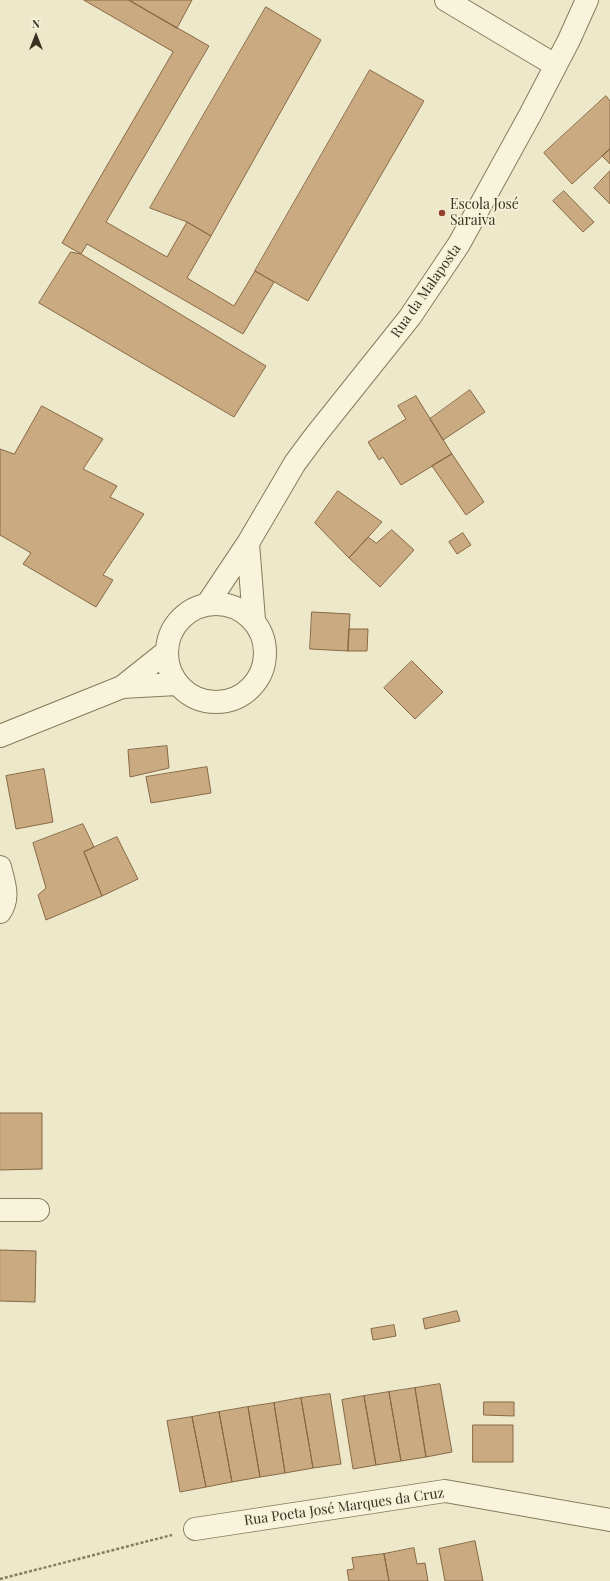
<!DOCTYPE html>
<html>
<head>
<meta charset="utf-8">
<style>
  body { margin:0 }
  #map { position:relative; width:610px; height:1581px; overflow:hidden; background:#ede8c9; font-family:"Playfair Display",serif }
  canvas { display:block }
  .north { position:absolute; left:16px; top:16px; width:40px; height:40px; -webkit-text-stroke:3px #f5f1d8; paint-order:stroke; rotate:0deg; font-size:11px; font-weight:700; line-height:16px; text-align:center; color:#3a3121 }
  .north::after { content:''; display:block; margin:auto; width:14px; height:18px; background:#3a3121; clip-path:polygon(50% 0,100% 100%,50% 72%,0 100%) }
</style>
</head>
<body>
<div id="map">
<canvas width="610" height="1581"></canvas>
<div class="north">N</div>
</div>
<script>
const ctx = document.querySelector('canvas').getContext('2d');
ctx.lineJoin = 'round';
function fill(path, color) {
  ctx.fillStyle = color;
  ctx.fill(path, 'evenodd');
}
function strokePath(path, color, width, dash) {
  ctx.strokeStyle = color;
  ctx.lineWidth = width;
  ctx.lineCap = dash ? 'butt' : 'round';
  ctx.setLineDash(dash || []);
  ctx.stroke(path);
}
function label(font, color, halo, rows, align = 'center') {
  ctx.font = font + ' "Playfair Display",serif';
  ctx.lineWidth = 3.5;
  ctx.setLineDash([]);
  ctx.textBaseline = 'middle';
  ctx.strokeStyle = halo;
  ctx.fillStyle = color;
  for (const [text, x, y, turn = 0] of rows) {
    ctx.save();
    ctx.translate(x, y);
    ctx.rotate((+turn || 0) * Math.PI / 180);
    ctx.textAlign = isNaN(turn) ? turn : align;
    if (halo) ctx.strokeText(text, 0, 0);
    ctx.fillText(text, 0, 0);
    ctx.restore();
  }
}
const building = new Path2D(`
  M 84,0 L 129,0 L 209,46 L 106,222 L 167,257 L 187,222 L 211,236 L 187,278 L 234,306 L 255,271 L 274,282 L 243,334 L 87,244 L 81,254 L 62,243 L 173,52 Z
  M 129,0 L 192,0 L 177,28 Z
  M 266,7 L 321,40 L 211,236 L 187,222 L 150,208 Z
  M 370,70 L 424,101 L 308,301 L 255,271 Z
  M 606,96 L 610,101 L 610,149 L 572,184 L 544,153 Z
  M 610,149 L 610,164 L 602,156 Z
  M 610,171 L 610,204 L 594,188 Z
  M 564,191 L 594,222 L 583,232 L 553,201 Z
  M 71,252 L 81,254 L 266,366 L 234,417 L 39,303 Z
  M 470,390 L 485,412 L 443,440 L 430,419 Z
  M 416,396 L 452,454 L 401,485 L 383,457 L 379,460 L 368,442 L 406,419 L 398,406 Z
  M 42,406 L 103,439 L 83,469 L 117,486 L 110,497 L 144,514 L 103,575 L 113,580 L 96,607 L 23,564 L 31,553 L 0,535 L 0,449 L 14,454 Z
  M 452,454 L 484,502 L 466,515 L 432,466 Z
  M 338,491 L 382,522 L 349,558 L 315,523 Z
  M 392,530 L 414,550 L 380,587 L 349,558 L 368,537 L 376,543 Z
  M 463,533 L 471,545 L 457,554 L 449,542 Z
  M 312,612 L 350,614 L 348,651 L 310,649 Z
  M 349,629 L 368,629 L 367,651 L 348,651 Z
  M 412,661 L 443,692 L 415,719 L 384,688 Z
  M 167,746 L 169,768 L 130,777 L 128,750 Z
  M 207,767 L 211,793 L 151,803 L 146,777 Z
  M 44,769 L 53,822 L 16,829 L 6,776 Z
  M 83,824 L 94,847 L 84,852 L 102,896 L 46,920 L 38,895 L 46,888 L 33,843 Z
  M 117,837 L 138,879 L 102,896 L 84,852 Z
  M 0,1113 L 42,1113 L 42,1169 L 0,1170 Z
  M 0,1250 L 36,1251 L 35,1302 L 0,1301 Z
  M 457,1311 L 460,1321 L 425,1329 L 423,1319 Z
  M 394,1325 L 396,1336 L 373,1340 L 371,1329 Z
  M 440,1384 L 452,1452 L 426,1457 L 415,1388 Z
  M 415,1388 L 426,1457 L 401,1461 L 389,1392 Z
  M 389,1392 L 401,1461 L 376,1465 L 364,1396 Z
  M 330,1394 L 341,1464 L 313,1468 L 301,1398 Z
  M 364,1396 L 376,1465 L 353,1469 L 342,1400 Z
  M 301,1398 L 313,1468 L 285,1473 L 274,1403 Z
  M 484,1402 L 514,1402 L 514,1416 L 484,1415 Z
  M 274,1403 L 285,1473 L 260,1477 L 248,1407 Z
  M 248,1407 L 260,1477 L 232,1482 L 219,1412 Z
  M 219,1412 L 232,1482 L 206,1487 L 192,1417 Z
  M 192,1417 L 206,1487 L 180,1492 L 167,1421 Z
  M 473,1425 L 513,1425 L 513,1462 L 473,1462 Z
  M 475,1541 L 483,1581 L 445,1581 L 439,1549 Z
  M 414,1548 L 417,1564 L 425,1563 L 428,1581 L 389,1581 L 384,1554 Z
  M 384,1554 L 389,1581 L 349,1581 L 347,1570 L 354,1569 L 352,1558 Z`);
const path = new Path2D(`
  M 0,1579 L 172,1535`);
const minor = new Path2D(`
  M 446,0 L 555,65
  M 0,867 C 4,883 10,898 0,912
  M 0,1210 L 38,1210
  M 195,1529 L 445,1491 L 610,1520`);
const tertiary = new Path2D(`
  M 248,543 L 254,620
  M 208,603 L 248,543 L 295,463 L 315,436 L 410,317 L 459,244 L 530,115 L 569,40 L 587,0
  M167 653a49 49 0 1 1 98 0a49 49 0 1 1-98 0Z
  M 122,687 L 177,684
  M 0,736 L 122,687 L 166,652`);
const markers = [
  [442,213,4,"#953f31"]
];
const poiNames = [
  ["Escola José",450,205],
  ["Saraiva",450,221]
];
const streetNames = [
  ["Rua da Malaposta",426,291,-55],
  ["Rua Poeta José Marques da Cruz",344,1507,-8]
];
fill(building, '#c9aa81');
strokePath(building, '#876945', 1);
strokePath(minor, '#897b5e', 24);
strokePath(tertiary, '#897b5e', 24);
strokePath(path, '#897b5e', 2.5, [3, 2]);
strokePath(minor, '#f8f4dc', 22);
strokePath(tertiary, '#f8f4dc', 22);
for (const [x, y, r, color] of markers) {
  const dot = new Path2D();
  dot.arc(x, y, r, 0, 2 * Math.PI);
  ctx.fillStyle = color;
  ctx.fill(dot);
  strokePath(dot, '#f5f1d8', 1.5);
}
label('14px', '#3a3121', '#f5f1d8', poiNames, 'left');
label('14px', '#3a3121', '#f5f1d8', streetNames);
</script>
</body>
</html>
